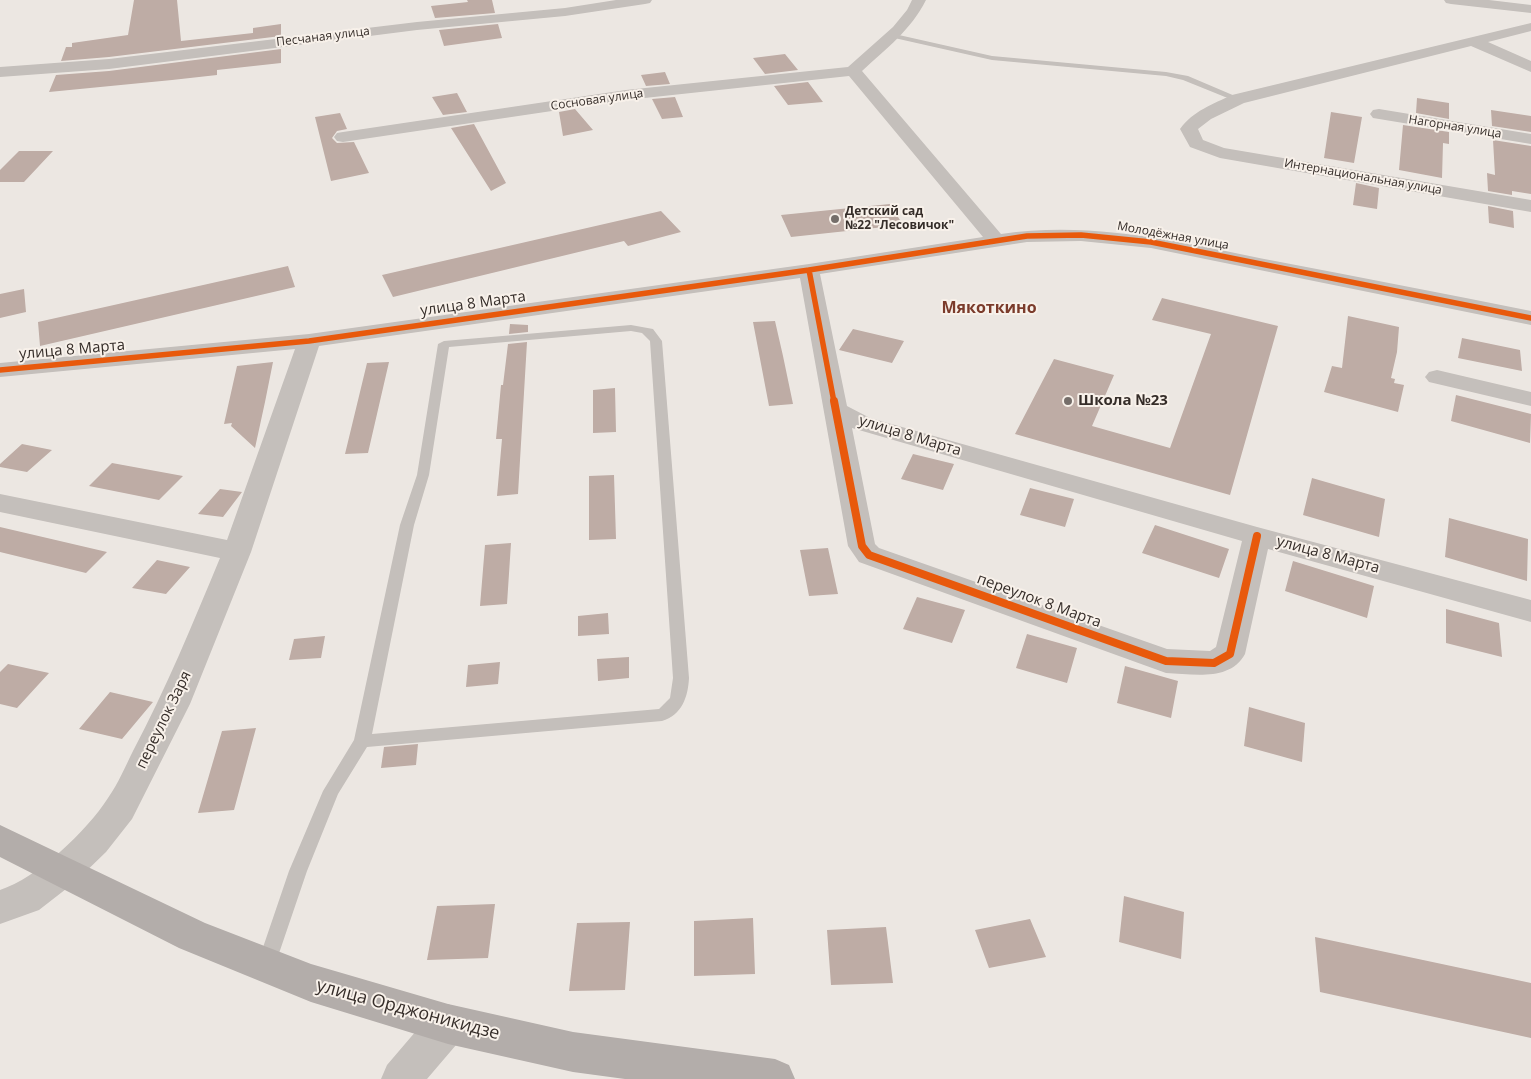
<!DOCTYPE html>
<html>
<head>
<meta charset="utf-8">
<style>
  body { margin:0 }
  canvas { display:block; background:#ece7e2 }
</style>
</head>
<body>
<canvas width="1531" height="1079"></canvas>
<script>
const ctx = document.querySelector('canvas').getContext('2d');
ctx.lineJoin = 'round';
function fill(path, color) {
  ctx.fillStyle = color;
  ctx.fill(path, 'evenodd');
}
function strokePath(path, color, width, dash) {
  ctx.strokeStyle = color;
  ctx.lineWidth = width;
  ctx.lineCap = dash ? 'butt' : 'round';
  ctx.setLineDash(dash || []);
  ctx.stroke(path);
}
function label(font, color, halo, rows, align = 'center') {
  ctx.font = font + ' "Open Sans",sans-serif';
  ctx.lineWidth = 4;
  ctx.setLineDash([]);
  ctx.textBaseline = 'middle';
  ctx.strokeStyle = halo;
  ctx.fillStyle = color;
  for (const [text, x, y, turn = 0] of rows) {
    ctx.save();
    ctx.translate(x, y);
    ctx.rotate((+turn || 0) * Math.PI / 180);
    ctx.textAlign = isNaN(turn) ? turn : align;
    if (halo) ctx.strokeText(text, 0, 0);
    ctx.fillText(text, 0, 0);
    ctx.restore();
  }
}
const building = new Path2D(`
  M 134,0 L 177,0 L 181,41 L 253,33 L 253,28 L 281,24 L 281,36 L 109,57 L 61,61 L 66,47 L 72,47 L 72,43 L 128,35 Z
  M 467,0 L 492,0 L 495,13 L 435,18 L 431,6 L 468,2 Z
  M 498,24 L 502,38 L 444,46 L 439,30 Z
  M 281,49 L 281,63 L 217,70 L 217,75 L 172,80 L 49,92 L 56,75 L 109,71 Z
  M 785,54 L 798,70 L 765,74 L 753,58 Z
  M 665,72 L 670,84 L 646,86 L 641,75 Z
  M 808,82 L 823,102 L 788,105 L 774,86 Z
  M 457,93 L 467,112 L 443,115 L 432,97 Z
  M 675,97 L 683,117 L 662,119 L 652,99 Z
  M 1417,98 L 1449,103 L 1449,119 L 1416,113 Z
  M 575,109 L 593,130 L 563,136 L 559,112 Z
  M 1491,110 L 1531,116 L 1531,132 L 1492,126 Z
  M 1331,112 L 1362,117 L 1354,163 L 1324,158 Z
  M 340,113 L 347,129 L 337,131 L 332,138 L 337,143 L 354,142 L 369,173 L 331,181 L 315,117 Z
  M 474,124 L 506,183 L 491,191 L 451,128 Z
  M 1403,125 L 1449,132 L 1449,144 L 1443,143 L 1442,178 L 1399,170 Z
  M 1493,140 L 1531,146 L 1531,194 L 1512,191 L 1512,195 L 1488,191 L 1487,173 L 1495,175 Z
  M 19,151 L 53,151 L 24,182 L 0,182 L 0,170 Z
  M 1356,183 L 1379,188 L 1377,209 L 1353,205 Z
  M 890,204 L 903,225 L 791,237 L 781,215 Z
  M 1488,206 L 1513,211 L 1514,228 L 1489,223 Z
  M 661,211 L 681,232 L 628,246 L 624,241 L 393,297 L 382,275 Z
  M 288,266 L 295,287 L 40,346 L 38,322 Z
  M 24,289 L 26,312 L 0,318 L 0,294 Z
  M 1162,298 L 1278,326 L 1230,495 L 1015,434 L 1054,359 L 1114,375 L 1092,426 L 1170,448 L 1211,334 L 1152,320 Z
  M 1348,316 L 1399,327 L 1397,352 L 1391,378 L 1395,379 L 1394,383 L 1404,385 L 1398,412 L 1324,392 L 1332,366 L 1342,368 Z
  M 775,321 L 783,356 L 793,404 L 769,406 L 753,322 Z
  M 510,324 L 528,325 L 528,332 L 509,334 Z
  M 853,329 L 904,341 L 892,363 L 839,350 Z
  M 1462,338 L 1520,350 L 1522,371 L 1458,358 Z
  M 527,342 L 518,494 L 497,496 L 502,439 L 496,439 L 501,385 L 503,385 L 508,344 Z
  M 273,362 L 265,402 L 255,448 L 231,426 L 232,423 L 224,424 L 237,366 Z
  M 389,362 L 368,453 L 345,454 L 367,363 Z
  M 615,388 L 616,432 L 593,433 L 593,390 Z
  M 1456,395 L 1531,414 L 1530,443 L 1451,421 Z
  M 22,444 L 52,450 L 27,472 L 0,467 L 0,464 Z
  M 913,454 L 954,464 L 943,490 L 901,479 Z
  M 112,463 L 183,476 L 159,500 L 89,486 Z
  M 614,475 L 616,539 L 589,540 L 589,476 Z
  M 1312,478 L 1385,499 L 1379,537 L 1303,515 Z
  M 1030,488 L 1074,499 L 1065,527 L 1020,515 Z
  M 220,489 L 242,492 L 223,517 L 198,514 Z
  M 1449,518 L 1528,539 L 1527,581 L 1445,557 Z
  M 1155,525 L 1229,549 L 1219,578 L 1142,553 Z
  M 0,527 L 107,552 L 86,573 L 0,552 Z
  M 511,543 L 507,604 L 480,606 L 485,545 Z
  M 828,548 L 838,594 L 809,596 L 800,550 Z
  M 157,560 L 190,567 L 166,594 L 132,588 Z
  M 1293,561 L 1374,586 L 1367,618 L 1285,591 Z
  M 917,597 L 965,610 L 952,643 L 903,629 Z
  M 1446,609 L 1499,623 L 1502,657 L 1446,643 Z
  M 608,613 L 609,634 L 578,636 L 578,616 Z
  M 1027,634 L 1077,648 L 1067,683 L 1016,668 Z
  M 325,636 L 321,658 L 289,660 L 294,639 Z
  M 629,657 L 629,678 L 598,681 L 597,659 Z
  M 500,662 L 498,684 L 466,687 L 468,665 Z
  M 8,664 L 49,673 L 17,708 L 0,704 L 0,672 Z
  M 1125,666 L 1178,681 L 1171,718 L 1117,703 Z
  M 110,692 L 153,702 L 122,739 L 79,729 Z
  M 1249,707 L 1305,723 L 1302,762 L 1244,746 Z
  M 256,728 L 234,810 L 198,813 L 222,731 Z
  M 418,744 L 416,765 L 381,768 L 384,747 Z
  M 1124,896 L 1184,912 L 1181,959 L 1119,942 Z
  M 495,904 L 488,958 L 427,960 L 437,906 Z
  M 753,918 L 755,974 L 694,976 L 694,921 Z
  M 1030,919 L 1046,957 L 989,968 L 975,930 Z
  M 630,922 L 625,990 L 569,991 L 577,923 Z
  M 886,927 L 893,983 L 831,985 L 827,930 Z
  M 1315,937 L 1531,983 L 1531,1038 L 1320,992 Z`);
const service = new Path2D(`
  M 890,33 L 992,56 L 1166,72 L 1188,76 L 1242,99 L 1235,101 L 1183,80 L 1166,76 L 992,60 L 890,37 Z
  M 631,325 L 653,329 L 662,341 L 689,678 C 688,697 682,715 662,721 L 367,747 L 338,794 L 307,871 L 273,971 L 266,974 L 259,971 L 257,965 L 289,871 L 323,791 L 354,740 L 400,525 L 417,475 L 438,344 L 444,341 ZM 631,331 L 642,333 L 650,341 L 673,678 L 670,698 L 659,709 L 372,734 L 414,525 L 429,475 L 449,347 Z`);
const minor = new Path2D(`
  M 616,0 L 652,0 L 650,3 L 645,4 L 565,16 L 417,30 L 109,69 L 0,77 L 0,67 L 109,59 L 417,22 L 565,8 Z
  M 912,0 L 926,0 C 911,30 886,49 862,71 L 1001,234 C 1094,220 1185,243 1275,261 C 1360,277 1446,294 1531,311 L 1531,325 L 1151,248 L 1081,241 L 1027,242 L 820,274 L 847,406 L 870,418 L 1257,527 L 1531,600 L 1531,622 L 1268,549 L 1245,654 C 1230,682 1192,674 1166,673 L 859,562 L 848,546 L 800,278 L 319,346 L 251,552 L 190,704 L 132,819 L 106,852 L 75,882 L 39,910 L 0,924 L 0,890 C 37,878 87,831 108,798 C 118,784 125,767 133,751 C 166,689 193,623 220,558 L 0,512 L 0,494 L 227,540 L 295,349 L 0,377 L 0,363 L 309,334 L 809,264 L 983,237 L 849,76 L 626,100 L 343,142 L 337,141 L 334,137 L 337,133 L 343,132 L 626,90 L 848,67 L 893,27 L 907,10 ZM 852,428 L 1242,541 L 1216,647 L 1210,651 L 1167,649 L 879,548 L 875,544 Z
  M 1444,0 L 1489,0 L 1531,5 L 1531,13 L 1451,4 L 1446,3 Z
  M 1531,23 L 1531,31 L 1488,42 L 1531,61 L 1531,72 L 1471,46 L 1244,103 L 1211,119 L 1198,129 L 1203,140 L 1224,148 L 1531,200 L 1531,212 L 1220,158 L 1190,147 L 1180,129 C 1193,111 1213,104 1232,95 Z
  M 1379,109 L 1531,134 L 1531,144 L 1373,118 L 1370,114 L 1373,110 Z
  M 1437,370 L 1531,392 L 1531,406 L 1429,382 L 1425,377 L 1429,372 Z
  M 448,1004 L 462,1010 L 468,1024 L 462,1038 L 427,1079 L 381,1079 L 387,1065 L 434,1010 Z`);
const primary = new Path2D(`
  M 0,825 L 205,923 L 311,964 L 448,1004 L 573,1032 L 775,1059 L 789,1065 L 795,1079 L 625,1079 L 573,1072 L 448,1044 L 311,1002 L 179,948 L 0,857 Z`);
const cyclewayFar1 = new Path2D(`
  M 809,270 L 834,402
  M 0,370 L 309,341 L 809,270 L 1027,236 L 1081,235 L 1151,242 L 1531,318`);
const cycleway = new Path2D(`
  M 834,401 L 862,546 L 869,555 L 1166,661 L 1214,663 L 1230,654 L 1257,536`);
const markers = [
  [835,219,5,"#756e6a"],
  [1068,401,5,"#756e6a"]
];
const farStreetnames = [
  ["Песчаная улица",323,37,-7],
  ["Сосновая улица",597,100,-8],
  ["Нагорная улица",1455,127,9],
  ["Интернациональная улица",1363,177,10],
  ["Молодёжная улица",1173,236,10]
];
const farPoinames = [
  ["Детский сад",845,212],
  ["№22 \"Лесовичок\"",845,226]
];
const streetNames = [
  ["улица 8 Марта",473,304,-8],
  ["улица 8 Марта",72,350,-5],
  ["улица 8 Марта",910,436,17],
  ["улица 8 Марта",1328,555,15],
  ["переулок 8 Марта",1039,601,20],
  ["переулок Заря",164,720,-64]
];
const poiNames = [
  ["Школа №23",1078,401]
];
const farDistrictnames = [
  ["Мякоткино",989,308]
];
const nearStreetnames = [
  ["улица Орджоникидзе",408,1010,15]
];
fill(building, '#beaca5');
fill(service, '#c4bfbb');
fill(minor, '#c4bfbb');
fill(primary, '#b3adaa');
strokePath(cyclewayFar1, '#e8590c', 5.5);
strokePath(cycleway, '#e8590c', 8);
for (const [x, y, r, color] of markers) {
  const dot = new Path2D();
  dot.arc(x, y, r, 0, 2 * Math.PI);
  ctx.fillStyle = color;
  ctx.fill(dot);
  strokePath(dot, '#f8f1ea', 2);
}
label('12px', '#352d29', '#f8f1ea', farStreetnames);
label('bold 12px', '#352d29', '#f8f1ea', farPoinames, 'left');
label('15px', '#352d29', '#f8f1ea', streetNames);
label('bold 15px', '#352d29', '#f8f1ea', poiNames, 'left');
label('bold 16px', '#7b3b2b', '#f8f1ea', farDistrictnames);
label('18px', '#352d29', '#f8f1ea', nearStreetnames);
</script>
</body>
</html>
